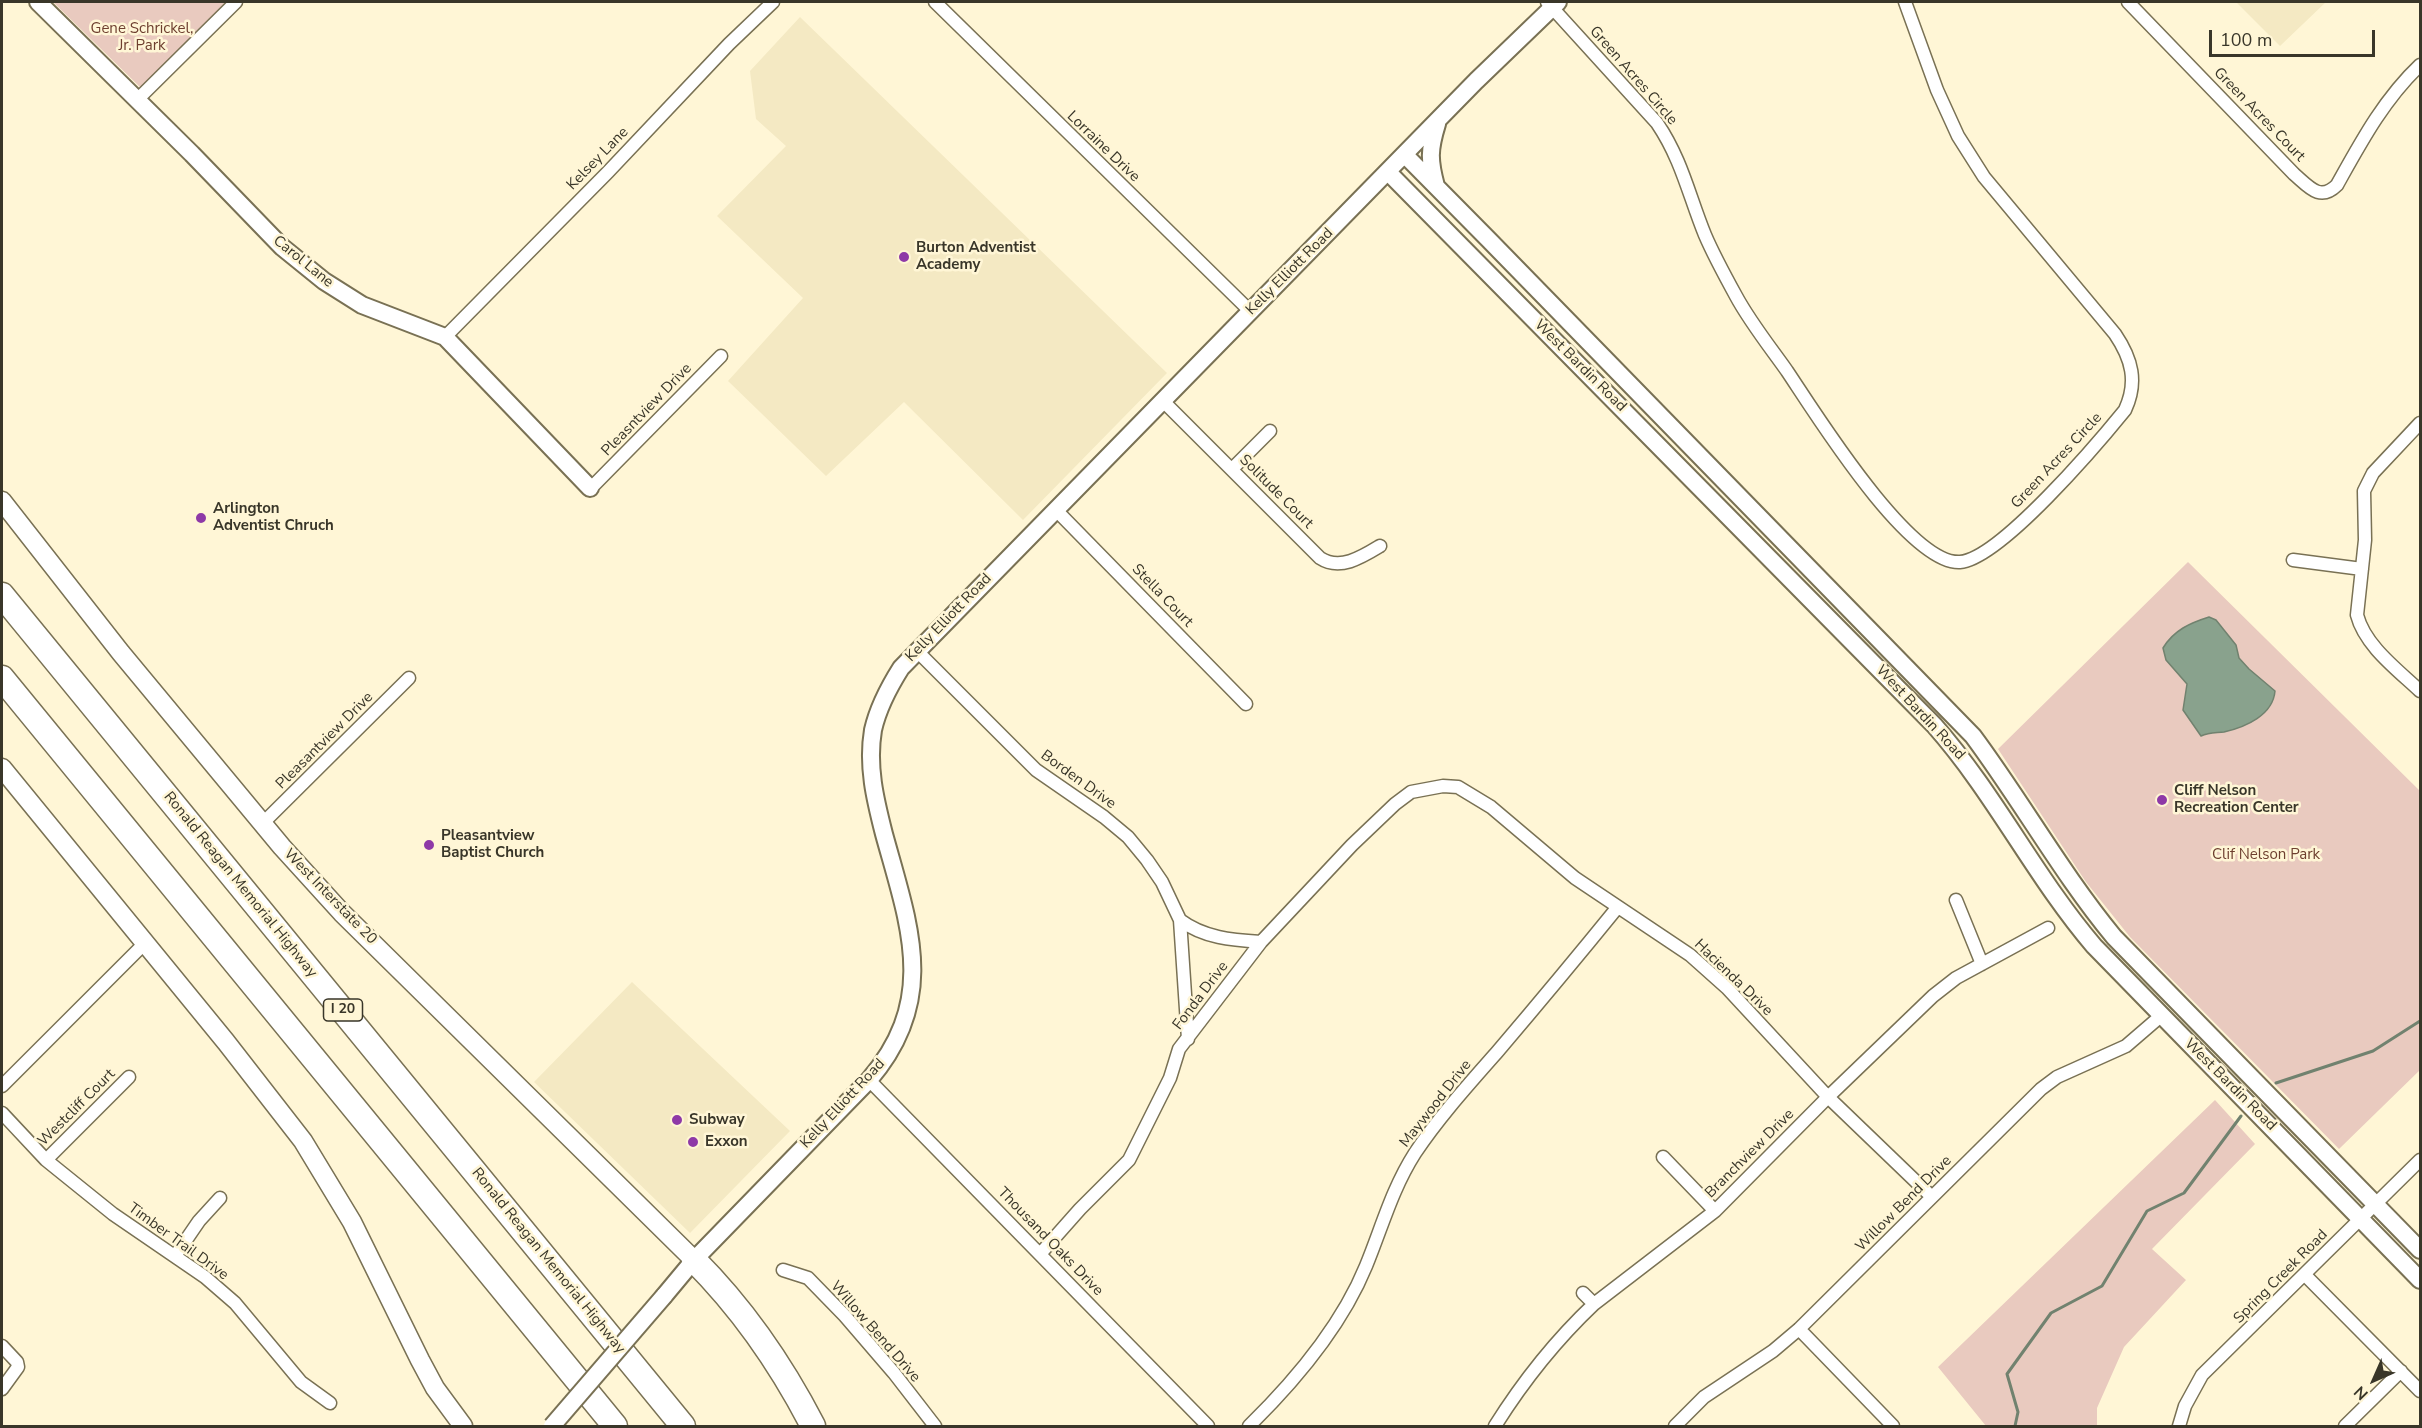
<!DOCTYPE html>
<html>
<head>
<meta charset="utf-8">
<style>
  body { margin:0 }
  #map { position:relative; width:2422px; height:1428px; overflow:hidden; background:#fff6d6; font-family:"Nunito Sans",sans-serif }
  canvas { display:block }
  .frame { position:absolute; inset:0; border:3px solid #393629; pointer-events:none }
  .north { position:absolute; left:2344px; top:1350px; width:60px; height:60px; -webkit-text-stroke:4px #fff6d6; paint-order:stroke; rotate:225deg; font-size:16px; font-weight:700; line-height:24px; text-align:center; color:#393629 }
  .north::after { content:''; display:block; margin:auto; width:21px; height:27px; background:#393629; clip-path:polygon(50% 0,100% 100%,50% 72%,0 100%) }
  .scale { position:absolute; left:2209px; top:30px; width:166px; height:27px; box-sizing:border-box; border:3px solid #393629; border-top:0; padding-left:8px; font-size:18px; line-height:21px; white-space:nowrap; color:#393629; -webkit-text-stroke:4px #fff6d6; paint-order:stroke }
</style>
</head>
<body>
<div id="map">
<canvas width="2422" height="1428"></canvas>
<div class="frame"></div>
<div class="north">N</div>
<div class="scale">100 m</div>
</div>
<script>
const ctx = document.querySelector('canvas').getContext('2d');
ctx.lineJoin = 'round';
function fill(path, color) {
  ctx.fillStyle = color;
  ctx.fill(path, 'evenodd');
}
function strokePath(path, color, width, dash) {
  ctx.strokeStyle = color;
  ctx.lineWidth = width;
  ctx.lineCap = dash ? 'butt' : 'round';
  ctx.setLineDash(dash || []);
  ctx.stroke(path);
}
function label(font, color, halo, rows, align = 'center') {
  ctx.font = font + ' "Nunito Sans",sans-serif';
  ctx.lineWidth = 5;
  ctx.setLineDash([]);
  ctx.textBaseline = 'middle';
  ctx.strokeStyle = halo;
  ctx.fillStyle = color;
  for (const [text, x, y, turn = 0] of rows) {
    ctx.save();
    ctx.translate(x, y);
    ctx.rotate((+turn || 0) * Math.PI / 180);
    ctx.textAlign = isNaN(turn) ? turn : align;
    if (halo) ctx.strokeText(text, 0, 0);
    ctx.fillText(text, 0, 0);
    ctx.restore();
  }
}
const built = new Path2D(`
  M 2236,2 L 2326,2 L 2280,46 Z
  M 800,17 L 1167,373 L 1023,520 L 904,402 L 826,476 L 728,381 L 803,298 L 717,216 L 786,146 L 756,119 L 750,71 Z
  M 632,982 L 790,1131 L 690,1233 L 534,1082 Z`);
const green = new Path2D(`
  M 53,2 L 228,2 L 142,89 Z
  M 2188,562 L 2420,791 L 2420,1070 L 2339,1149 L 2130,937 L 2086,882 L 1998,749 Z
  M 2215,1100 L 2255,1144 L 2152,1249 L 2186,1280 L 2124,1347 L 2097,1408 L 2097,1426 L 1986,1426 L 1938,1367 Z`);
const water = new Path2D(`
  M 2209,617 L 2216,620 L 2236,645 L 2239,658 L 2249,669 L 2275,691 C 2273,715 2246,727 2224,732 C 2216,733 2209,732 2201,736 L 2183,710 L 2187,684 L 2166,660 L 2163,648 C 2174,630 2190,623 2209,617 Z`);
const stream = new Path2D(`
  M 2276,1083 L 2373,1051 L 2420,1021
  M 2015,1426 L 2018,1412 L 2007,1374 L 2051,1313 L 2102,1286 L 2147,1211 L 2184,1193 L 2241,1116`);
const minor = new Path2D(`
  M 935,2 L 1251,312
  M 1547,2 L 1657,123 C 1682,160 1689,196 1705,235 C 1714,256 1725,276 1736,296 C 1750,322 1770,347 1787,371 C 1814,411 1909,565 1960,562 C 2000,559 2099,442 2125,410 C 2138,382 2132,359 2115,334 L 1984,177 L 1958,136 L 1937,90 L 1905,2
  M 2128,2 L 2294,174 C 2309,187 2320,202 2337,185 C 2361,142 2384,99 2420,65
  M 137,100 L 236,2
  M 445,337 L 608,172 L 729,44 L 773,2
  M 1163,401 L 1320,558 C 1340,571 1362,557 1380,546
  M 2420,423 L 2373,473 L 2364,491 L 2365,540 L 2357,615 C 2365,646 2398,670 2420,691
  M 1232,469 L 1270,431
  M 593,486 L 721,356
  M 1056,510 L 1246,704
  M 2293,560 L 2362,569
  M 916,650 L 1036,770 L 1104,817 L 1128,837 L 1147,860 L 1162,882 L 1180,920 L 1188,1039
  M 262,824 L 409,678
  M 1956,900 L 1982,964
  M 1180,920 C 1204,938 1232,940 1261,942
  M 869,1080 L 1208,1426
  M 2,1086 L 145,943
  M 2,1113 L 46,1160 L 113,1214 L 205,1277 L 235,1303 L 301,1382 L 330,1403
  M 1663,1157 L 1715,1211
  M 46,1160 L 129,1077
  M 1041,1253 L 1080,1209 L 1129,1160 L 1170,1078 L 1179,1049 L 1261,942 L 1352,845 L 1395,804 L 1411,792 L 1443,786 L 1458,787 L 1491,807 L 1575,878 L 1690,955 L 1727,988 L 1828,1097 L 1932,1197
  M 175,1256 L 199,1221 L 220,1198
  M 783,1270 L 808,1278 L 845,1316 L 894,1373 L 935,1426
  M 2305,1275 L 2420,1391
  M 1583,1293 L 1594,1304
  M 1799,1329 L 1893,1426
  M 2,1346 L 17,1362 L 18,1367 L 2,1389
  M 1249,1426 C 1296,1380 1341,1327 1366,1266 C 1382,1227 1392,1189 1415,1153 C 1439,1117 1469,1084 1498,1051 C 1538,1004 1578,956 1617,908
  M 1495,1426 C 1522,1383 1556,1340 1594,1304 L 1715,1211 L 1828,1097 L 1933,996 L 1956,978 L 2048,928
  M 1675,1426 L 1704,1397 L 1773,1351 L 1799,1329 L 2041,1089 L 2057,1077 L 2126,1046 L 2162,1015
  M 2179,1426 L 2185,1406 L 2202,1375 L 2420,1160
  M 2345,1426 L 2401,1371`);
const tertiary = new Path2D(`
  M 38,2 L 192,154 L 282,247 L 324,281 L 362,305 L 445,337 L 590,488
  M 1405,155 L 1489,240 L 1973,736 C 2022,802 2062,874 2114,937 L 2420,1250
  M 1388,172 L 1934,725 C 1995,794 2035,877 2094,946 L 2420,1280
  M 1436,186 C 1429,160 1429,150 1437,124
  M 664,1296 L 694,1260 L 869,1080 C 939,999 909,925 884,834 C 875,799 867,766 873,730 C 878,708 889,687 901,668 L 1476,81 L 1558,2`);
const secondary = new Path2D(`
  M 2,501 L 121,653 L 282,847 L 342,913 L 694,1260
  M 2,768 L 226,1042 L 303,1141 L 352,1222 L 420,1360 L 435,1388 L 463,1426`);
const motorway = new Path2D(`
  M 2,595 L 683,1426
  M 2,678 L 615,1426
  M 694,1260 C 744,1310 781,1364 813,1426`);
const tertiaryBridge = new Path2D(`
  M 552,1426 L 664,1296`);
const markers = [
  [904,257,6,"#8e39a7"],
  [201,518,6,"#8e39a7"],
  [2162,800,6,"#8e39a7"],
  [429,845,6,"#8e39a7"],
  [677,1120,6,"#8e39a7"],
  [693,1142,6,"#8e39a7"]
];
const shields = [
  [343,1010,39]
];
const shieldNames = [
  ["I 20",343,1010]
];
const parkNames = [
  ["Gene Schrickel,",142,29],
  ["Jr. Park",142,46],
  ["Clif Nelson Park",2266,855]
];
const streetNames = [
  ["Green Acres Circle",1633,76,49],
  ["Green Acres Court",2259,115,46],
  ["Lorraine Drive",1103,147,44],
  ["Kelsey Lane",598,159,-46],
  ["Carol Lane",303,262,39],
  ["Kelly Elliott Road",1290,272,-45],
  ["West Bardin Road",1580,366,45],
  ["Pleasntview Drive",647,410,-46],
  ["Green Acres Circle",2057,461,-47],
  ["Solitude Court",1276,492,45],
  ["Stella Court",1162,596,46],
  ["Kelly Elliott Road",949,618,-46],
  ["West Bardin Road",1920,713,47],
  ["Pleasantview Drive",325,741,-45],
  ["Borden Drive",1078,780,36],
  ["Ronald Reagan Memorial Highway",240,885,51],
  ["West Interstate 20",330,897,46],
  ["Hacienda Drive",1733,978,44],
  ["Fonda Drive",1201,996,-53],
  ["West Bardin Road",2230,1085,45],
  ["Kelly Elliott Road",843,1104,-47],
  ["Maywood Drive",1436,1104,-52],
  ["Westcliff Court",77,1108,-45],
  ["Branchview Drive",1750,1154,-45],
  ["Willow Bend Drive",1904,1204,-45],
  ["Timber Trail Drive",178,1242,36],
  ["Thousand Oaks Drive",1050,1242,46],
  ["Ronald Reagan Memorial Highway",548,1261,51],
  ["Spring Creek Road",2281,1277,-45],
  ["Willow Bend Drive",875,1332,49]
];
const poiNames = [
  ["Burton Adventist",916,248],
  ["Academy",916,265],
  ["Arlington",213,509],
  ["Adventist Chruch",213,526],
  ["Cliff Nelson",2174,791],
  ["Recreation Center",2174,808],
  ["Pleasantview",441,836],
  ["Baptist Church",441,853],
  ["Subway",689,1120],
  ["Exxon",705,1142]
];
fill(built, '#f4e9c3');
fill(green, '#e9cabf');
fill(water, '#89a28d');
strokePath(water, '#71826f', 1.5);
strokePath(stream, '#71826f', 3);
strokePath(minor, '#797154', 15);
strokePath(tertiary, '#797154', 20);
strokePath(secondary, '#797154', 21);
strokePath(motorway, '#797154', 27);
strokePath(minor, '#fff', 12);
strokePath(tertiary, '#fff', 16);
strokePath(secondary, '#fff', 18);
strokePath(motorway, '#fff', 24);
strokePath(tertiaryBridge, '#797154', 20, []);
strokePath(tertiaryBridge, '#fff', 16);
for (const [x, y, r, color] of markers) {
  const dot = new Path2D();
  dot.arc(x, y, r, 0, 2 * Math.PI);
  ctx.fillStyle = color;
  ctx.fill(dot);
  strokePath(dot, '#fff6d6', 2);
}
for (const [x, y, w] of shields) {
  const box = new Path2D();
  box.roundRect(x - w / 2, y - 11, w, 22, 4.5);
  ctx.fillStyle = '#fff6d6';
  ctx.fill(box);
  strokePath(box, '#393629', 1.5);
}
label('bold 14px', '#393629', null, shieldNames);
label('15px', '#6e3f2f', '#fff6d6', parkNames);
label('15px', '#393629', '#fff6d6', streetNames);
label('bold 15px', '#393629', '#fff6d6', poiNames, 'left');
</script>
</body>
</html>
